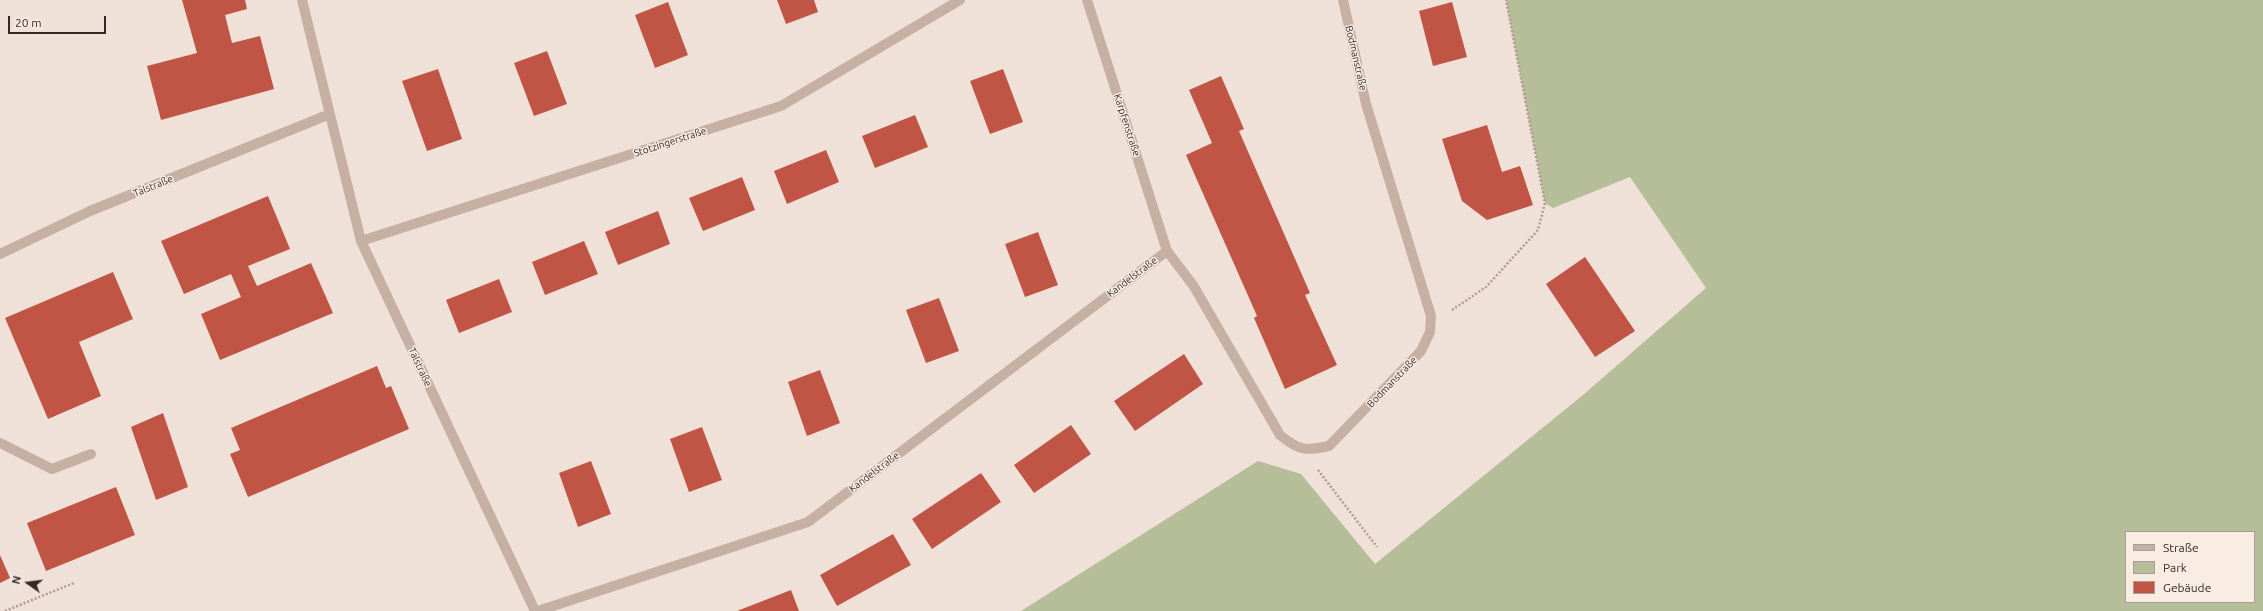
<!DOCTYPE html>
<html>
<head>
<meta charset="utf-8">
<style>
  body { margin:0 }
  #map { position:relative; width:2263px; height:611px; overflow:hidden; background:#efe1d7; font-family:Ubuntu,sans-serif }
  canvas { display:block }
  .legend { position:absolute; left:2125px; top:531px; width:130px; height:72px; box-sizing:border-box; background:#f8ece3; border:1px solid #a99e97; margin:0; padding:5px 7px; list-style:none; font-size:12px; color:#322825 }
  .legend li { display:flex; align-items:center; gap:8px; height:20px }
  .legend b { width:20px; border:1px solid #a99e97 }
  .north { position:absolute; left:8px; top:563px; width:40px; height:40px; -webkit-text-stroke:3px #f8ece3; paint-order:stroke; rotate:284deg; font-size:11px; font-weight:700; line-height:16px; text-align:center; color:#322825 }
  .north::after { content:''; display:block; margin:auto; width:14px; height:18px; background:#322825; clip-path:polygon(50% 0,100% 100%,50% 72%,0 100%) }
  .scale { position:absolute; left:8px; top:16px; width:98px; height:18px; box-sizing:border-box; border:2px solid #322825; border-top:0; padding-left:5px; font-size:12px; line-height:14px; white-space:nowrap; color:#322825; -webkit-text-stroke:3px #f8ece3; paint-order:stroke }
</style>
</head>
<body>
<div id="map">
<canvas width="2263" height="611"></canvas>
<ul class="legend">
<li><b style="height:5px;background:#c6b0a4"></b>Straße</li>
<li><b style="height:11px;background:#b5bd99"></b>Park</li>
<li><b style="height:11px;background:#c05445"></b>Gebäude</li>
</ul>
<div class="north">N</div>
<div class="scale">20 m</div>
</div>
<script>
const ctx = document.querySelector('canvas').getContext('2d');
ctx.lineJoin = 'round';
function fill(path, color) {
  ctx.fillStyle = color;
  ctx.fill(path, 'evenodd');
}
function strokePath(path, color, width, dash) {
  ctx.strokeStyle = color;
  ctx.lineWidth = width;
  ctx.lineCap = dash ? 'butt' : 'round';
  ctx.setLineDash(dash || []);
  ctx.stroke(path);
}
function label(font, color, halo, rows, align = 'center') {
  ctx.font = font + ' Ubuntu,sans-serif';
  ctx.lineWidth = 3;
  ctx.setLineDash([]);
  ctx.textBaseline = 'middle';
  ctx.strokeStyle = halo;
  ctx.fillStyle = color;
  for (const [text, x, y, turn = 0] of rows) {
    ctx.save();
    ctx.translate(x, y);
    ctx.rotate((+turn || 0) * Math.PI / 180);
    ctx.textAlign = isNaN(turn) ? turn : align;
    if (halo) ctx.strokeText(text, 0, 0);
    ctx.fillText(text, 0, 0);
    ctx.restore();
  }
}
const green = new Path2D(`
  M 1506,0 L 2263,0 L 2263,611 L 1021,611 L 1258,461 L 1301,474 L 1375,564 L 1583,395 L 1706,288 L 1630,177 L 1553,208 L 1545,203 ZM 2126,532 L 2254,532 L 2254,602 L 2126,602 Z`);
const building = new Path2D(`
  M 182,0 L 245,0 L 247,9 L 225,15 L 232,43 L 260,36 L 274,89 L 161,120 L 147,66 L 197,53 Z
  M 777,0 L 814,0 L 818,12 L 786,24 Z
  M 668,2 L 688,55 L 655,68 L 635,15 Z
  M 1452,2 L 1467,57 L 1433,66 L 1419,11 Z
  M 547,51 L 567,104 L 534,116 L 514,63 Z
  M 438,69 L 462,139 L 427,151 L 402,81 Z
  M 1003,69 L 1023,122 L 990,134 L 970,81 Z
  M 1221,76 L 1244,129 L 1239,131 L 1310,293 L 1305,295 L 1337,365 L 1285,389 L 1254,318 L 1257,316 L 1186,155 L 1212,143 L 1189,90 Z
  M 915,115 L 928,147 L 875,168 L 862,136 Z
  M 1487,125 L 1502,172 L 1520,166 L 1533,205 L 1487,220 L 1462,201 L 1442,139 Z
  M 826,150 L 839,182 L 787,204 L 774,171 Z
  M 742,177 L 755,210 L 703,231 L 689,198 Z
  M 268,196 L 290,249 L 248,266 L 257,286 L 311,263 L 333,313 L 220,360 L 201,314 L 241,297 L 231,274 L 184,294 L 161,241 Z
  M 658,211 L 670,244 L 618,265 L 605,232 Z
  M 1038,232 L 1058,285 L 1025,297 L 1005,244 Z
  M 584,241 L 598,274 L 545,295 L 532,262 Z
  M 1585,257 L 1635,331 L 1595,357 L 1546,284 Z
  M 113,272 L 133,319 L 79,342 L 101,396 L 48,419 L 5,318 Z
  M 499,279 L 512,312 L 459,333 L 446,300 Z
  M 939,298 L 959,351 L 926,363 L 906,310 Z
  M 1184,354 L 1203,384 L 1135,431 L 1114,401 Z
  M 377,366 L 386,388 L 391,386 L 409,429 L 248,497 L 230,454 L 240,450 L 231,428 Z
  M 820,370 L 840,423 L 807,436 L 788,382 Z
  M 163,413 L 188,487 L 156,500 L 131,427 Z
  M 1071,425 L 1091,454 L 1034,493 L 1014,465 Z
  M 702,427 L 722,480 L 689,492 L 670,439 Z
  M 591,461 L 611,514 L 578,527 L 559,473 Z
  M 981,473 L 1001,502 L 932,549 L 912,519 Z
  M 116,487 L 135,535 L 46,571 L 27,523 Z
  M 893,534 L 911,565 L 837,606 L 820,575 Z
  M 0,555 L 10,578 L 0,583 Z
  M 791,590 L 799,611 L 737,611 Z`);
const path = new Path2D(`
  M 1452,310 L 1486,287 L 1538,230 L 1545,203 L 1506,0
  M 1318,470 L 1377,547
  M 5,611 L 74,583`);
const service = new Path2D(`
  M 0,443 L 52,469 L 91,454`);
const minor = new Path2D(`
  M 302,0 L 361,241 L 535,611
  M 1087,0 L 1167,251 L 1193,285 L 1280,435 C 1299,451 1306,451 1329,446 L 1421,351 L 1430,332 L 1431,316 L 1366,104 L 1343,0
  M 361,241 L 781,106 L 960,0
  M 0,254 L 90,211 L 330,114
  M 538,611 L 808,522 L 1167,251`);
const streetNames = [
  ["Bodmanstraße",1356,58,77],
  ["Karpfenstraße",1127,125,72],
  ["Stotzingerstraße",670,142,-18],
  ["Talstraße",153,186,-22],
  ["Kandelstraße",1132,277,-37],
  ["Talstraße",420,367,65],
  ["Bodmanstraße",1392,382,-46],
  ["Kandelstraße",874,472,-37]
];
fill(green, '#b5bd99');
fill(building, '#c05445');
strokePath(path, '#b29a8f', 2.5, [2, 2]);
strokePath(service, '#c6b0a4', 10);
strokePath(minor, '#c6b0a4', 10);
label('10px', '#322825', '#f8ece3', streetNames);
</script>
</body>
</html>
